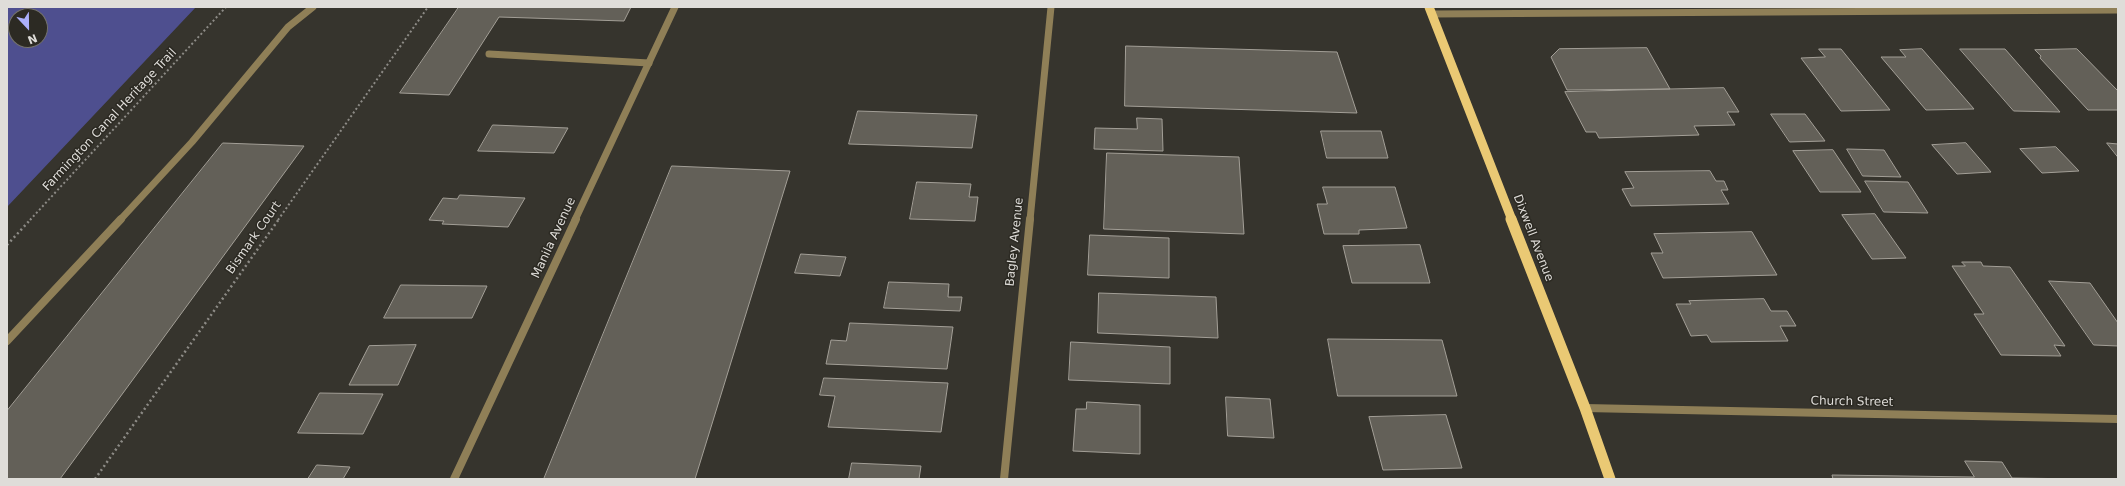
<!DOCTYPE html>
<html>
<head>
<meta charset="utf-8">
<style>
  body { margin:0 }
  #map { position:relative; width:2125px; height:486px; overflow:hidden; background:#36342d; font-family:"DejaVu Sans",sans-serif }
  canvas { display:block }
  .frame { position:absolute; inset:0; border:8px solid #dfddd9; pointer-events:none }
  .north { position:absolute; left:8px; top:8px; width:40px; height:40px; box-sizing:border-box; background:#2c2a23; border:1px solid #74726c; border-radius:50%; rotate:158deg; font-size:11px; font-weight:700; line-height:16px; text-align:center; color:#dfddd9 }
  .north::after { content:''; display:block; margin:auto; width:14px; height:18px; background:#abaffb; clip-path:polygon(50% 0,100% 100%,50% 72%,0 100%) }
</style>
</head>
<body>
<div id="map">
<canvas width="2125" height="486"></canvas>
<div class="frame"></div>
<div class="north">N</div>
</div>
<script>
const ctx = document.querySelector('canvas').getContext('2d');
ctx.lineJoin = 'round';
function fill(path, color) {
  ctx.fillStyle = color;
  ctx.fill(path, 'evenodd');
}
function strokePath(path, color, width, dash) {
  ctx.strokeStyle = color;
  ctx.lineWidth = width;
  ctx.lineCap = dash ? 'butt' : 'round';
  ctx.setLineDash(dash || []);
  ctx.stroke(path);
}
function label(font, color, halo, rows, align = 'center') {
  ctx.font = font + ' "DejaVu Sans",sans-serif';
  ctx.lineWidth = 3;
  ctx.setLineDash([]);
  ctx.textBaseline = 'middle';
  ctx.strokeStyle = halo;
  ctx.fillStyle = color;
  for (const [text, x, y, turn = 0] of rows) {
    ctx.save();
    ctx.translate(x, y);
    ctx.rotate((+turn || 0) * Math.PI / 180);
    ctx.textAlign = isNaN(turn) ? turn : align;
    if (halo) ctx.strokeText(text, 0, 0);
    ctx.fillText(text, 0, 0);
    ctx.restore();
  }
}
const green = new Path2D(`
  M 7,7 L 196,7 L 7,207 ZM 16,16 L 40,16 L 40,40 L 16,40 Z`);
const building = new Path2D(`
  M 459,7 L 631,7 L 624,21 L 499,17 L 449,95 L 400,93 Z
  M 1126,46 L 1337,52 L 1357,113 L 1125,106 Z
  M 1647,48 L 1670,89 L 1567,90 L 1551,57 L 1559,49 Z
  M 1819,49 L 1841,49 L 1890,110 L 1841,111 L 1801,58 L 1825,57 Z
  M 1922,49 L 1974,109 L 1926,110 L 1881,57 L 1906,57 L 1900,50 Z
  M 1960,49 L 2005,49 L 2060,112 L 2014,111 Z
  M 2077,49 L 2118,91 L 2118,110 L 2088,110 L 2040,58 L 2041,56 L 2035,50 Z
  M 1724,88 L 1739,112 L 1727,112 L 1735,125 L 1694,126 L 1699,135 L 1599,138 L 1596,132 L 1586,132 L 1565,92 Z
  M 858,111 L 977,115 L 972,148 L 849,144 Z
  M 1771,114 L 1805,114 L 1825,141 L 1790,142 Z
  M 1137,118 L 1162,119 L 1163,151 L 1094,149 L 1095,128 L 1137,129 Z
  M 493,125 L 568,128 L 554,153 L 478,151 Z
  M 1321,131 L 1381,131 L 1388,158 L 1327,158 Z
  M 223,143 L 304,146 L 60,479 L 7,479 L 7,411 Z
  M 1966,143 L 1991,172 L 1957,174 L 1932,145 Z
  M 2107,143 L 2118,144 L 2118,157 Z
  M 2056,147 L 2079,171 L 2042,173 L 2020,149 Z
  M 1847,149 L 1884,150 L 1901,177 L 1863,176 Z
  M 1833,150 L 1861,192 L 1820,192 L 1793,151 Z
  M 1107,153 L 1239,157 L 1244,234 L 1104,229 Z
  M 672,166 L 790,171 L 695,479 L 544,479 Z
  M 1710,171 L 1716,181 L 1724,181 L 1728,190 L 1721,190 L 1729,204 L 1631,206 L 1622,189 L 1634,188 L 1625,172 Z
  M 1865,181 L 1908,182 L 1928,213 L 1884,212 Z
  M 917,182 L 971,184 L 969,197 L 978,197 L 975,221 L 910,219 Z
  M 1323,187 L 1395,187 L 1407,228 L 1359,230 L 1359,234 L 1324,234 L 1317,204 L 1327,204 Z
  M 460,195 L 525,198 L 508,227 L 442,224 L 444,221 L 429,220 L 443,198 L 457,199 Z
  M 1875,214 L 1906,258 L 1872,259 L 1842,215 Z
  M 1752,232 L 1777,275 L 1663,278 L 1651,253 L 1663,253 L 1654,234 Z
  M 1090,235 L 1169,238 L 1169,278 L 1088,275 Z
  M 1420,245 L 1430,283 L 1352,283 L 1343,246 Z
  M 801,254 L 846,257 L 840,276 L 795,273 Z
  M 1962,262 L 1981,262 L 1983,266 L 2010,267 L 2065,346 L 2054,345 L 2061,356 L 2001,355 L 1974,314 L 1984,314 L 1952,266 L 1965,266 Z
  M 2049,281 L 2090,283 L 2118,323 L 2118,346 L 2094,345 Z
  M 889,282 L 949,284 L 948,297 L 962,297 L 960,311 L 884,308 Z
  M 401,285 L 487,286 L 472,318 L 384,318 Z
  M 1099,293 L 1216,297 L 1218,338 L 1098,333 Z
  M 1764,299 L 1771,311 L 1787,311 L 1796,326 L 1780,326 L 1788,341 L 1711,342 L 1707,335 L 1691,336 L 1676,304 L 1691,304 L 1689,301 Z
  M 850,323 L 953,327 L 947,369 L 826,364 L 831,340 L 846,341 Z
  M 1328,339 L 1442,340 L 1457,396 L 1338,396 Z
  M 1071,342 L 1170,347 L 1170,384 L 1069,380 Z
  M 416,345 L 398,385 L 349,385 L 369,346 Z
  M 824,378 L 948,383 L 941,432 L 828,427 L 835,396 L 820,395 Z
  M 320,393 L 383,394 L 363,434 L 298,433 Z
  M 1226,397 L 1270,399 L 1274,438 L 1228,436 Z
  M 1087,402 L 1140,405 L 1140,454 L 1073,451 L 1076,409 L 1086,409 Z
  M 1446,415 L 1462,468 L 1383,470 L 1369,417 Z
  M 1965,461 L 2002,462 L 2012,478 L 2084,479 L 1833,479 L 1832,475 L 1974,477 Z
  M 852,463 L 921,466 L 919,479 L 849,479 Z
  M 317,465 L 350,467 L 343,479 L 308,479 Z`);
const pathFar1 = new Path2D(`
  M 30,220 L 226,7
  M 278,220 L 428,7`);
const path = new Path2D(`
  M 7,245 L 31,219
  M 95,479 L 279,219`);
const serviceFar1 = new Path2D(`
  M 489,54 L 649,63
  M 120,220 L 192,142 L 288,27 L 313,7`);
const service = new Path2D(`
  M 7,341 L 121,219`);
const minorFar1 = new Path2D(`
  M 1432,14 L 2118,10
  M 575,220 L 675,7
  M 1030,220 L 1051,7`);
const minor = new Path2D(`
  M 1585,408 L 2118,419
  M 454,479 L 576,219
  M 1004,479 L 1030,219`);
const primaryFar1 = new Path2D(`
  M 1429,7 L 1512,220`);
const primary = new Path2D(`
  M 1511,219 L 1585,408 L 1610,479`);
const streetNames = [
  ["Farmington Canal Heritage Trail",110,120,-47],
  ["Bismark Court",254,238,-55],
  ["Manila Avenue",554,238,-65],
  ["Dixwell Avenue",1533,238,69],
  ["Bagley Avenue",1015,242,-84],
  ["Church Street",1852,402,1]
];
fill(green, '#4e4f8f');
fill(building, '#636058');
strokePath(building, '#a39f97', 1);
strokePath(pathFar1, '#8d8b86', 2, [2, 2.5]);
strokePath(path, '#8d8b86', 2.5, [2, 3]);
strokePath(serviceFar1, '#8f7f57', 7);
strokePath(service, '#8f7f57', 8);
strokePath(minorFar1, '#8f7f57', 7);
strokePath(minor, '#8f7f57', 8);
strokePath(primaryFar1, '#eac974', 9);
strokePath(primary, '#eac974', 11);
label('12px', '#dfddd9', '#2c2a23', streetNames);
</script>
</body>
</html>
